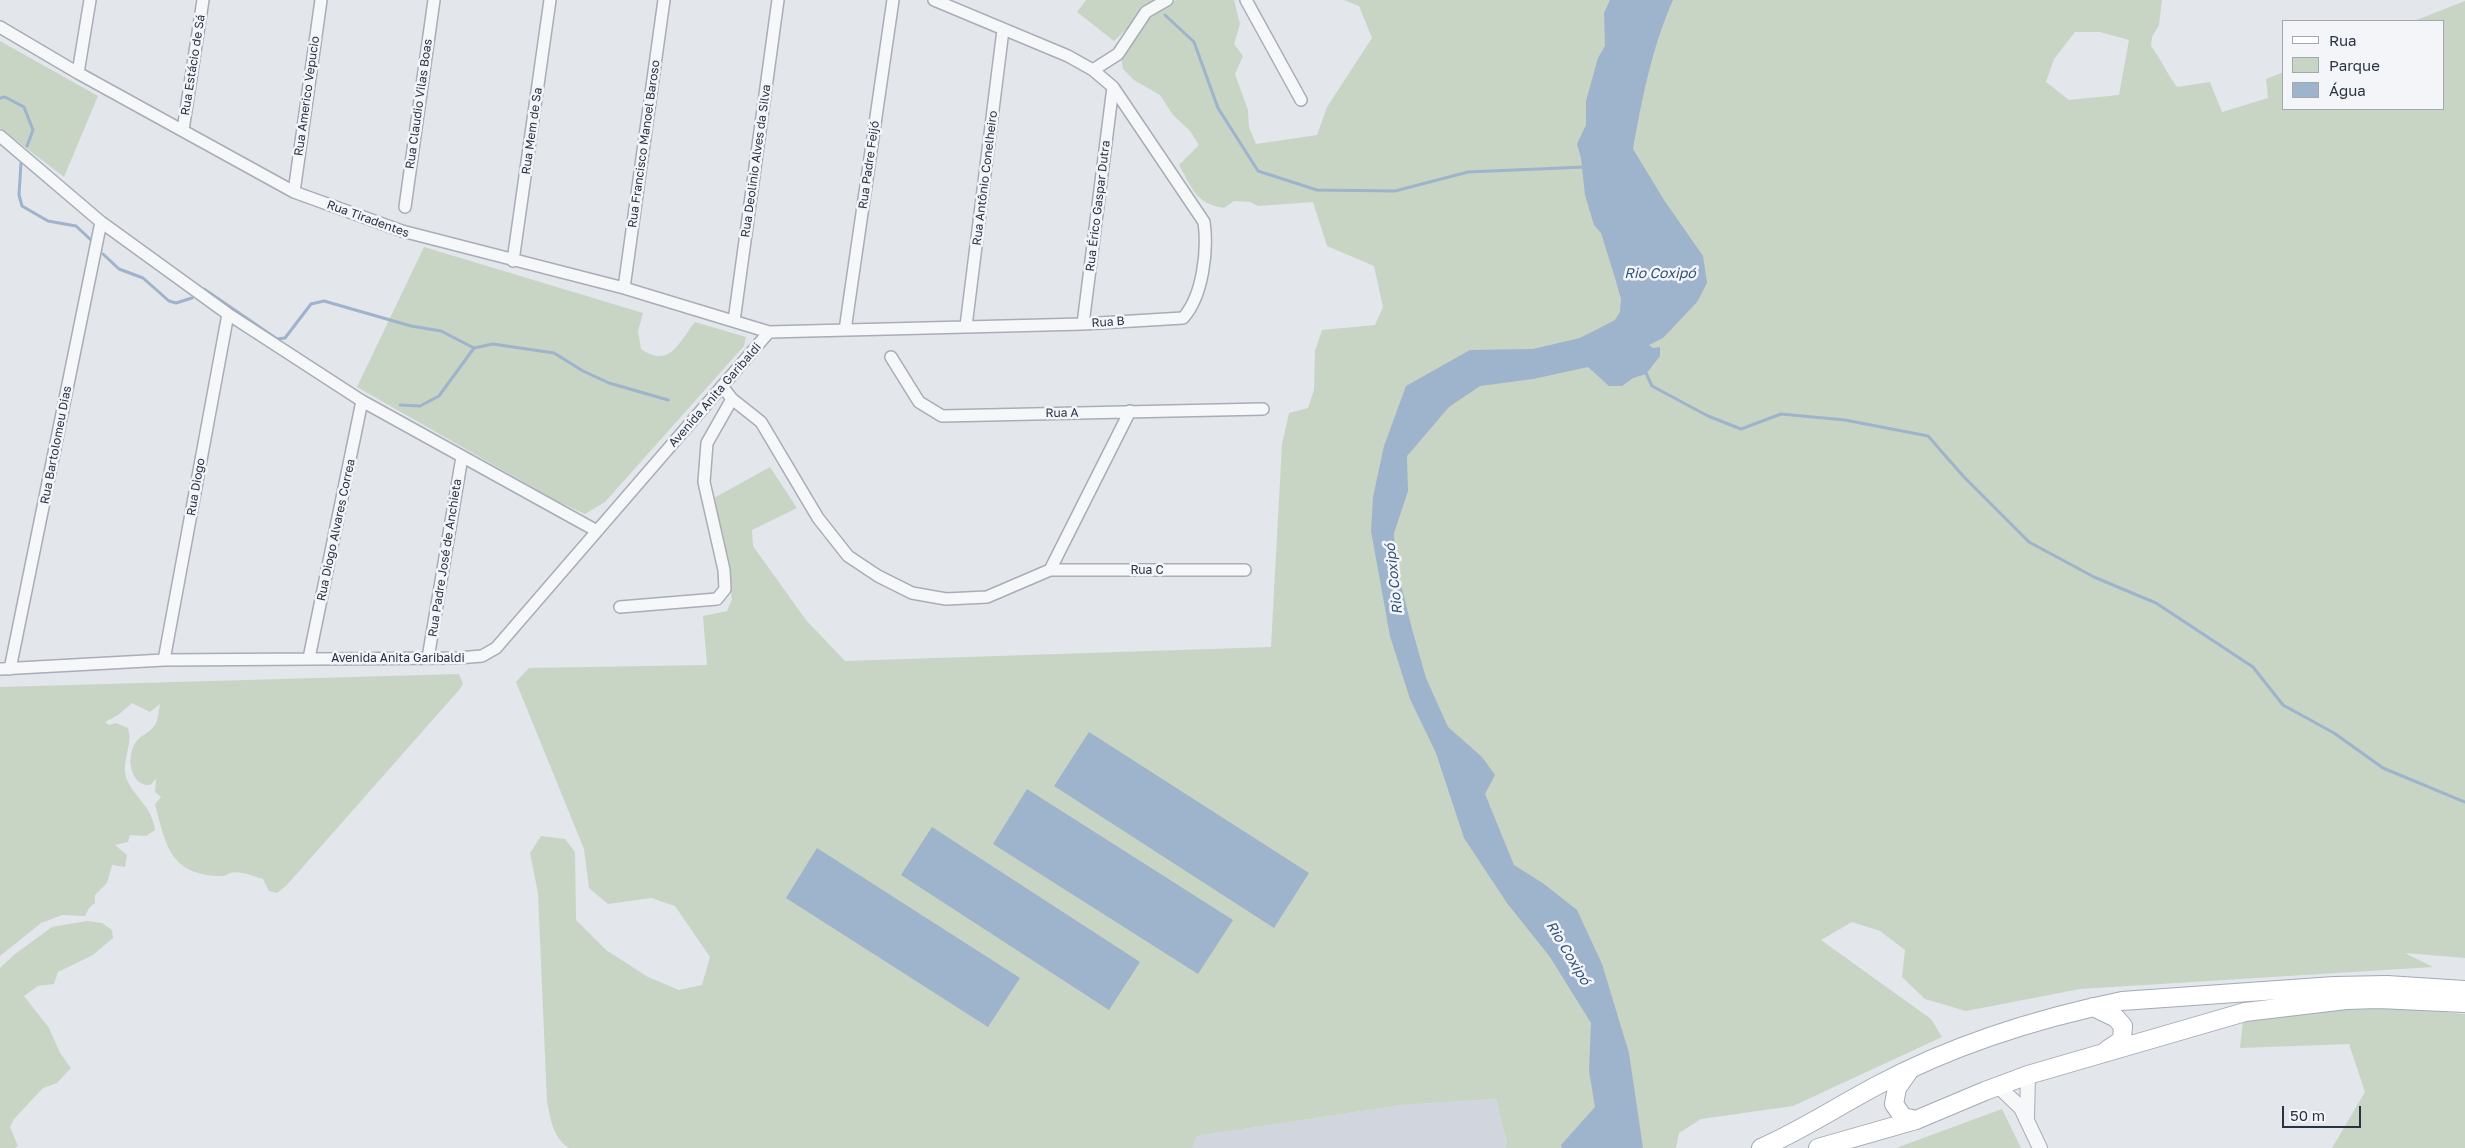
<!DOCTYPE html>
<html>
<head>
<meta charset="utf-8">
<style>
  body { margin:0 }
  #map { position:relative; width:2465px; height:1148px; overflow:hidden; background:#e3e6eb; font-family:"Golos Text",sans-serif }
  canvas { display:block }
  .legend { position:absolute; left:2282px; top:20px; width:162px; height:90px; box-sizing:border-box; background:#f3f5f8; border:1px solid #a3a7b0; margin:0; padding:6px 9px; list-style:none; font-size:15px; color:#2a3344 }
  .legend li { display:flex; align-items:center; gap:10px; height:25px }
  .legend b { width:25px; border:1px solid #a3a7b0 }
  .scale { position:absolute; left:2282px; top:1106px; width:79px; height:22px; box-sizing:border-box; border:2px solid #2a3344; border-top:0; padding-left:6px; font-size:15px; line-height:18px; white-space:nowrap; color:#2a3344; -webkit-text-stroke:4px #f3f5f8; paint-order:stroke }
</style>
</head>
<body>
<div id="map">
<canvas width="2465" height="1148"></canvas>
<ul class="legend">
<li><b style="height:6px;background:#fff"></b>Rua</li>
<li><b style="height:14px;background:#c8d5c4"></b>Parque</li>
<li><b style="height:14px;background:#9eb3cc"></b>Água</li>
</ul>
<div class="scale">50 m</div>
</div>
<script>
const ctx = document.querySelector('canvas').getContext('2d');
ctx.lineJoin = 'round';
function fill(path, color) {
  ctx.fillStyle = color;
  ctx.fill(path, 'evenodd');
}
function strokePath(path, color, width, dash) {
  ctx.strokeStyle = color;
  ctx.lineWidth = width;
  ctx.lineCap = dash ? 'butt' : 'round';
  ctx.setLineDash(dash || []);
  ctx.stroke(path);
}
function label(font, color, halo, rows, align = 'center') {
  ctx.font = font + ' "Golos Text",sans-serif';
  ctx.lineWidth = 5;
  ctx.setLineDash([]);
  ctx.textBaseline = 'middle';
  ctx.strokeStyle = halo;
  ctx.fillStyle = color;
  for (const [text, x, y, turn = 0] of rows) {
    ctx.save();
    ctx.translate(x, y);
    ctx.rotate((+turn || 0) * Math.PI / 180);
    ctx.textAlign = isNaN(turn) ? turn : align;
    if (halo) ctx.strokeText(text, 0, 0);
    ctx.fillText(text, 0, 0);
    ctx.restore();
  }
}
const built = new Path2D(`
  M 1496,1099 L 1507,1144 L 1505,1148 L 1192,1148 L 1197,1136 L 1401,1105 Z`);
const green = new Path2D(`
  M 1086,0 L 1166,0 L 1163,7 L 1176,0 L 1234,0 L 1240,24 L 1234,44 L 1243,56 L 1235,74 L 1248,110 L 1249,127 L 1256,144 L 1317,135 L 1327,107 L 1372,38 L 1359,6 L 1344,0 L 2162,0 L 2159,25 L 2152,37 L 2151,46 C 2161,59 2167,74 2177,87 L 2210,82 L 2222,112 L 2268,98 L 2266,79 L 2284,72 L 2284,109 L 2444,109 L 2444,21 L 2414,21 L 2465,1 L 2465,958 L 2405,953 L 2433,967 L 2080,989 L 1966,1011 L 1925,999 L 1902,977 L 1905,950 L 1880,931 L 1852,922 L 1821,940 L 1931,1019 L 1942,1037 L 1793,1106 L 1701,1119 L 1679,1133 L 1676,1148 L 1505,1148 L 1507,1143 L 1496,1099 L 1401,1105 L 1197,1136 L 1192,1148 L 569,1148 C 553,1138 551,1120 547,1102 L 538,893 L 530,853 L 541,836 L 565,839 L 575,852 L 576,920 L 606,950 L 648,977 L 679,990 L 702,985 L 710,957 L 675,906 L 651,898 L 608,904 L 589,888 L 584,849 L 516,682 L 529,668 L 707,665 L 703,616 L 727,611 L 732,599 L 714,498 L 770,467 L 797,508 L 752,530 L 753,546 L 806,620 L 845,661 L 1271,647 L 1282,444 L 1289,413 L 1308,408 L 1314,390 L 1315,351 L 1322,330 L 1375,325 L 1383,307 L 1374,266 L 1327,246 L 1313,202 L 1258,206 L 1250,202 L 1234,201 L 1224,208 C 1195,203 1193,189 1179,165 L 1199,145 L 1190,131 L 1173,115 L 1160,95 L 1134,80 L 1123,69 L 1121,56 L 1142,14 L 1114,41 L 1077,12 ZM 2075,32 L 2100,32 L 2129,40 L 2119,95 L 2069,100 L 2046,82 L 2054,59 Z
  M 0,41 L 98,96 L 64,177 L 0,128 Z
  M 424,247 L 643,313 L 638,331 L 641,349 C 670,369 679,342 695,322 L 746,337 L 744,346 L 605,502 L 585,514 L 555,500 L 357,387 Z
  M 459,674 L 463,684 L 459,690 L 286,886 L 277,893 L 269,891 L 263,879 C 253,876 240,870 230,873 C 227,874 225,876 223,876 C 171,876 166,847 155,804 L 161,797 L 155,792 L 156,779 L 150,785 C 129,786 126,755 136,742 C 141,735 152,732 156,723 C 158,718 159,710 160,704 L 150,712 L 132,703 L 118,715 L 105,722 L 109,725 L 116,723 L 128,728 C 134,745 119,763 128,782 C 137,800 152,807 155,830 L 146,836 L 130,835 L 128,842 L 115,845 L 127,855 L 125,867 L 112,865 L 107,883 L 95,895 L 95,903 L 89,908 L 85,916 L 62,915 L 41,923 L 0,956 L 0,687 Z
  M 87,921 L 102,923 L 112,930 L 113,938 L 93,955 L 58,972 L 54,984 L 38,986 L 24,996 L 49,1028 L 60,1053 L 71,1068 L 57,1083 L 43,1088 L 14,1119 L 10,1127 L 18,1146 L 15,1148 L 0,1148 L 0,968 L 15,954 L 52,927 Z
  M 2360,1004 L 2465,1014 L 2465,1148 L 2332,1148 L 2365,1092 L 2349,1044 L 2240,1048 L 2243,1021 Z
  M 2002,1109 L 2021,1148 L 1896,1148 Z`);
const water = new Path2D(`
  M 1610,0 L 1673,0 C 1652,47 1642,99 1633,149 L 1664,200 L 1703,256 L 1707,283 L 1697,302 L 1663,338 L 1649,345 L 1653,348 L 1660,347 L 1660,356 L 1646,374 L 1633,378 L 1622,386 L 1609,386 L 1588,367 L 1533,379 L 1480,386 L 1449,407 L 1407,456 L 1408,491 L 1394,533 L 1395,560 L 1412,629 L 1426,678 L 1448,727 L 1482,757 L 1495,775 L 1485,794 L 1514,865 L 1544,884 L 1577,910 L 1602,964 L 1629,1053 L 1643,1148 L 1562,1148 L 1561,1145 L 1595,1107 L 1589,1071 L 1591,1023 L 1550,957 L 1507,903 L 1464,838 L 1436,753 L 1410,699 L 1390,636 L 1371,531 L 1373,497 L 1384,446 L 1406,386 L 1470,350 L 1533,349 L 1580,338 L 1615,320 L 1620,312 L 1621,299 L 1615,278 L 1601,233 L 1594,225 L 1585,195 L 1581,158 L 1577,144 L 1586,125 L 1586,101 L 1598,58 L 1605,46 L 1604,13 Z
  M 1089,732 L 1309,873 L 1274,928 L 1054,786 Z
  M 1027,789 L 1233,920 L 1198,974 L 993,844 Z
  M 932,827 L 1140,962 L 1109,1010 L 901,875 Z
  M 817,848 L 1020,978 L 988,1027 L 786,898 Z`);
const stream = new Path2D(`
  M 1165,15 L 1194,42 L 1218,108 L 1258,171 L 1317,190 L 1395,191 L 1468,172 L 1584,167
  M 0,98 L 5,97 L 24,107 L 33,130 L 27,146
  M 21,163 L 19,195 L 22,206 L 48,221 L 76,226 L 91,240
  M 103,254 L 119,269 L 143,278 L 169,301 L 176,303 L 192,298
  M 204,289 L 277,339 L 285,338 L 311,304 L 324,301 L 411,326 L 441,331 L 474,348 L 493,344 L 554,353 L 583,371 L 609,383 L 668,400
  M 1645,371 L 1652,386 L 1708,416 L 1741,429 L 1781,414 L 1845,420 L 1928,436 L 1964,477 L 2029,542 L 2094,577 L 2156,603 L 2253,667 L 2283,705 L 2334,733 L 2383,768 L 2465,802
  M 400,405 L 420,406 L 439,396 L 474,348`);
const minor = new Path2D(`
  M 1246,0 L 1301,100
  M 0,27 L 78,73 L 294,192 L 402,231 L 624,288 L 769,332 L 1083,324 L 1183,318 C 1203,296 1208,250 1204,222 L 1113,87 L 1093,70 L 1068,56 L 934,0
  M 1093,70 L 1118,54 L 1146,12 L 1167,0
  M 78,73 L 90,0
  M 183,130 L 203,0
  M 0,136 L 101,222 L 228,314 L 362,401 L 597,531
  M 294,192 L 321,0
  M 405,207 L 434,0
  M 513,261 L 550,0
  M 624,288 L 664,0
  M 734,321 L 778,0
  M 1083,324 L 1113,87
  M 966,326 L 1003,30
  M 845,330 L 893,0
  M 891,357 L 919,402 L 942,416 L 1263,409
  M 722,386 L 732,399 L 761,422 L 818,518 L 848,556 L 878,576 L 912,593 L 946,599 L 987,597 L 1050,570 L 1130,411
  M 1050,570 L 1245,570
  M 620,607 L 717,599 L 725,589 L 724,570 L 704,482 L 707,443 L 732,399
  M 309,658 L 362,401
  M 428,658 L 462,457
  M 164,660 L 228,314
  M 0,669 L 164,660 L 458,658 L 482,656 L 496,648 L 769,332
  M 10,669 L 101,222`);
const tertiary = new Path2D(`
  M 1998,1086 L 2021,1108 L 2040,1148
  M 2027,1117 L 2028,1075`);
const primary = new Path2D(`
  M 2093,1007 L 2116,1018 L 2123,1026 L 2122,1040 L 2107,1050
  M 1909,1071 L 1897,1088 L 1894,1104 L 1903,1117 L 1916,1120
  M 1761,1148 C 1802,1130 1838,1106 1878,1085 C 1953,1045 2039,1018 2122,1001 L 2334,986 L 2387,985 L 2465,990
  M 1818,1148 L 1916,1120 L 1985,1091 L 2028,1075 L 2245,1012 L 2346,1000 L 2379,999 L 2465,1003`);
const streetNames = [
  ["Rua Estácio de Sá",193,65,-81],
  ["Rua Americo Vepucio",307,96,-82],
  ["Rua Claudio Vilas Boas",419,104,-82],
  ["Rua Mem de Sa",532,131,-82],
  ["Rua Francisco Manoel Baroso",644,144,-82],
  ["Rua Deolinio Alves da Silva",756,161,-82],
  ["Rua Padre Feijó",869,165,-82],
  ["Rua Antônio Conelheiro",985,178,-83],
  ["Rua Érico Gaspar Dutra",1098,206,-83],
  ["Rua Tiradentes",368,219,20],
  ["Rua B",1108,322,-4],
  ["Avenida Anita Garibaldi",715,395,-49],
  ["Rua A",1062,413,-1],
  ["Rua Bartolomeu Dias",56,445,-79],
  ["Rua Diogo",196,487,-80],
  ["Rua Diogo Alvares Correa",336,530,-78],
  ["Rua Padre José de Anchieta",445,558,-81],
  ["Rua C",1147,570],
  ["Avenida Anita Garibaldi",398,658]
];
const waterNames = [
  ["Rio Coxipó",1660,274],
  ["Rio Coxipó",1394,579,-96],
  ["Rio Coxipó",1568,953,59]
];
fill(built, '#d1d5dd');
fill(green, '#c8d5c4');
fill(water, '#9eb3cc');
strokePath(stream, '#9eb3cc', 3);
strokePath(minor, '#a8adb6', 14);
strokePath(tertiary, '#a8adb6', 16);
strokePath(primary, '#a2aab7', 20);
strokePath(minor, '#f6f7f9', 11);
strokePath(tertiary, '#f6f7f9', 14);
strokePath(primary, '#fff', 18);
label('12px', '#2a3344', '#f3f5f8', streetNames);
label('italic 14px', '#335179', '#f3f5f8', waterNames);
</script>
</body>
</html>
